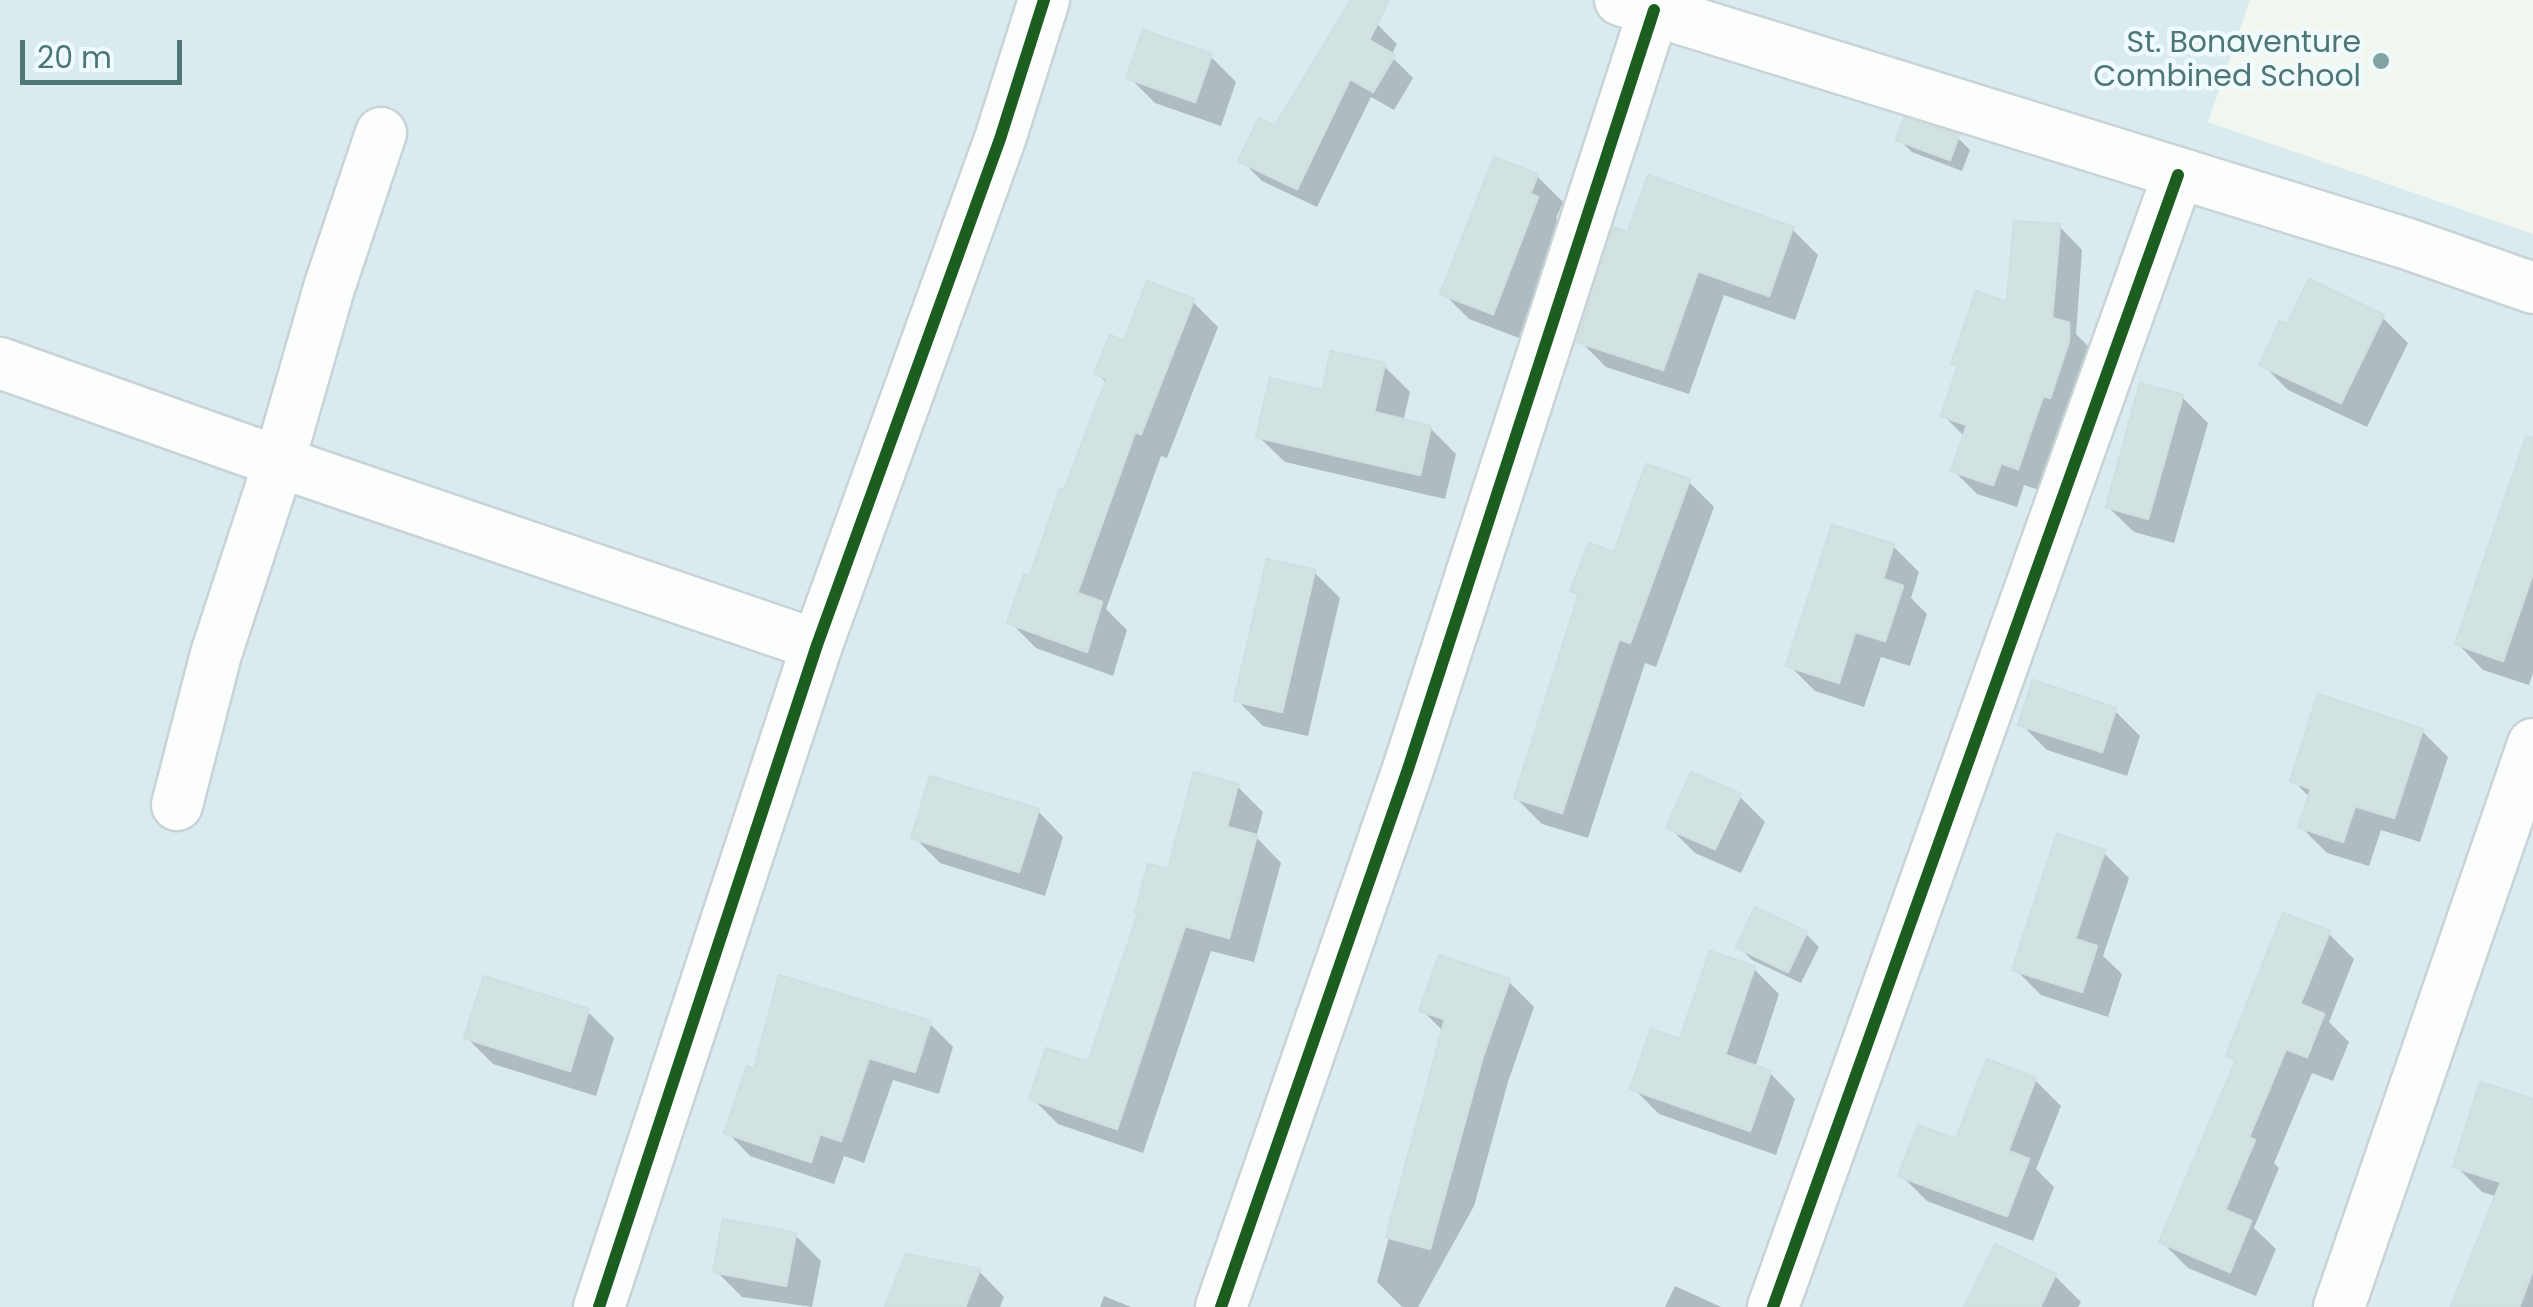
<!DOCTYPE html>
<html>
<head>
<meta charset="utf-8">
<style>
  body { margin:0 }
  #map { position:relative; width:2533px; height:1307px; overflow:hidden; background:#edf5f8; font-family:Poppins,sans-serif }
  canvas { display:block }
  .scale { position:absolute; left:20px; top:40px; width:162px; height:45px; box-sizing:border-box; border:5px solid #4d7675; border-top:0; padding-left:12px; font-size:30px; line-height:35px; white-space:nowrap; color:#4d7675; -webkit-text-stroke:8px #f0fbfe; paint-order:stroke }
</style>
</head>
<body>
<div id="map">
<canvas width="2533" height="1307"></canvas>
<div class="scale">20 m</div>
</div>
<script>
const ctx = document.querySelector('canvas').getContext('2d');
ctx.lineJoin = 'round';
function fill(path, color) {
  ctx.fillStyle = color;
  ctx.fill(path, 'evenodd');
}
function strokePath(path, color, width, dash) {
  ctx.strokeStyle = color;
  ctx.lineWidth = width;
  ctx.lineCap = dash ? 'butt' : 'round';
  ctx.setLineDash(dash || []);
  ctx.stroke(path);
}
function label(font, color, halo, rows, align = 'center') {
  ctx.font = font + ' Poppins,sans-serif';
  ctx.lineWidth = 9;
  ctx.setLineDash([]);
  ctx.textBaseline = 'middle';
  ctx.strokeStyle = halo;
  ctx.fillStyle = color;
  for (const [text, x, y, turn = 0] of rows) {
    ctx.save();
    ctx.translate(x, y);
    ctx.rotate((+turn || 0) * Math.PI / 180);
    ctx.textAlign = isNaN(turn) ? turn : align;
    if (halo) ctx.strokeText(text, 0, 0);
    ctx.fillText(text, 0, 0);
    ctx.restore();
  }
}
const residential = new Path2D(`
  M 0,0 L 2533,0 L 2533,1307 L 0,1307 Z`);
const education = new Path2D(`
  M 2250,0 L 2533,0 L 2533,234 L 2208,122 Z`);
const shadow = new Path2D(`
  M 1340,24 L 1377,24 L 1397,44 L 1391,56 L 1413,78 L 1394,110 L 1371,97 L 1317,207 L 1262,181 L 1241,160 L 1276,129 Z
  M 1210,56 L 1236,82 L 1221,126 L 1155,103 L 1129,77 Z
  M 1957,137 L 1970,150 L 1962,171 L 1912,152 L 1899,140 Z
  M 1537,176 L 1563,202 L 1556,218 L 1562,225 L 1519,338 L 1469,319 L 1443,293 Z
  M 2059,226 L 2082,250 L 2076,334 L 2092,350 L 2042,491 L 2024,485 L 2017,507 L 1977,494 L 1954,471 L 1965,437 L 1944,416 L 1960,369 L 1954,363 L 2010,306 Z
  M 1792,229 L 1818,255 L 1795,320 L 1724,295 L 1689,394 L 1606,367 L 1580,341 L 1629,235 Z
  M 1192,301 L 1218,327 L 1167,458 L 1161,456 L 1106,609 L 1127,630 L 1113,676 L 1036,648 L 1010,622 L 1031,579 L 1107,383 L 1097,373 L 1125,344 Z
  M 2382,317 L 2408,343 L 2367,427 L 2288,390 L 2262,364 L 2288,328 Z
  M 1384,366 L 1410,392 L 1403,422 L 1430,428 L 1456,454 L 1445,499 L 1285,462 L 1259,437 L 1324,393 Z
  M 2182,397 L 2208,423 L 2174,543 L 2134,532 L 2108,507 Z
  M 1688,481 L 1714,507 L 1656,667 L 1645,663 L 1588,838 L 1542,824 L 1516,798 L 1580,598 L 1573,591 L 1616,555 Z
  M 2533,511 L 2533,673 L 2529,685 L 2483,670 L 2458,644 Z
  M 1893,546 L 1919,572 L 1911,598 L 1927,614 L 1910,666 L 1881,657 L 1864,707 L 1815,691 L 1789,665 Z
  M 1314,572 L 1340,598 L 1308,736 L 1263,726 L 1237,700 Z
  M 2114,710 L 2140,736 L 2127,776 L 2047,750 L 2021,724 Z
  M 2422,731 L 2448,757 L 2420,842 L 2381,830 L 2369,866 L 2327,853 L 2301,827 L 2310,798 L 2293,780 Z
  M 1237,786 L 1263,812 L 1256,837 L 1281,863 L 1254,962 L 1211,951 L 1143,1153 L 1058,1124 L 1032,1098 L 1089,1065 L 1170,872 Z
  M 1739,796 L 1765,822 L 1741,873 L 1695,853 L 1669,827 Z
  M 1038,811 L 1063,837 L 1045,896 L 940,863 L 914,837 Z
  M 2103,852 L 2129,878 L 2103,956 L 2122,974 L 2108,1017 L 2041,995 L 2015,969 Z
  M 2328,933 L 2354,959 L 2329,1022 L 2349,1042 L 2333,1081 L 2312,1073 L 2274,1163 L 2279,1168 L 2254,1228 L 2276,1249 L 2256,1296 L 2188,1268 L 2162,1242 L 2238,1064 L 2229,1055 Z
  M 1806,934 L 1819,947 L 1801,983 L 1752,960 L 1739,947 Z
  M 1753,968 L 1779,994 L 1755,1068 L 1770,1073 L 1795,1099 L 1776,1155 L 1659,1114 L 1633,1088 Z
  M 1508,981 L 1534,1007 L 1508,1082 L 1474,1206 L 1418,1307 L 1402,1307 L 1377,1282 L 1444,1032 L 1422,1010 Z
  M 588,1012 L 614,1038 L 596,1096 L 493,1064 L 467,1038 Z
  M 929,1023 L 953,1047 L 939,1094 L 893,1080 L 864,1163 L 844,1156 L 834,1184 L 750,1156 L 727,1132 L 756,1072 Z
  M 2035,1080 L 2061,1106 L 2036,1169 L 2054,1187 L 2033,1241 L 1927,1201 L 1901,1175 L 1957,1143 Z
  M 2533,1102 L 2533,1307 L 2454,1307 L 2498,1197 L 2482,1192 L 2456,1166 Z
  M 795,1235 L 821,1261 L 812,1307 L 742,1297 L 716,1271 Z
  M 979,1271 L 1004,1297 L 1000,1307 L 888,1307 Z
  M 2055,1276 L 2081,1302 L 2078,1307 L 1967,1307 Z
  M 1675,1286 L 1721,1307 L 1665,1307 Z
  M 1104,1296 L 1131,1307 L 1100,1307 Z`);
const building = new Path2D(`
  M 1351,0 L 1389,0 L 1369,40 L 1395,55 L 1373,92 L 1350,79 L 1297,189 L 1238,161 L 1259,118 L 1275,126 Z
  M 1143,30 L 1212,54 L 1195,102 L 1126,78 Z
  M 1904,118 L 1959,135 L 1950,160 L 1896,140 Z
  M 1494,157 L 1538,174 L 1530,194 L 1538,197 L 1493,314 L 1440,294 Z
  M 1648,175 L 1793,227 L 1769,296 L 1698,271 L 1663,370 L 1577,342 L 1614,227 L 1628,232 Z
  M 2014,221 L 2060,224 L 2052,318 L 2069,323 L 2069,341 L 2050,398 L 2043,396 L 2018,469 L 2001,463 L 1993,485 L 1951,471 L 1967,425 L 1941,416 L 1958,366 L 1951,364 L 1976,291 L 2007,302 Z
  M 2309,279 L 2384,315 L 2341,403 L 2259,365 L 2280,321 L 2287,324 Z
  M 1147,281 L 1194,299 L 1141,434 L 1135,432 L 1077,593 L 1102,602 L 1087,652 L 1007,623 L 1024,574 L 1030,576 L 1060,489 L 1064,490 L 1107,378 L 1094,374 L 1110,335 L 1124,341 Z
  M 1331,351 L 1385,363 L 1374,412 L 1431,426 L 1420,475 L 1256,437 L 1270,378 L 1322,390 Z
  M 2140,383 L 2183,395 L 2148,519 L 2106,507 Z
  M 2526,437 L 2533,438 L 2533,573 L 2503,661 L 2455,644 Z
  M 1646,464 L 1690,479 L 1630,643 L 1619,639 L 1562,813 L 1514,798 L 1579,594 L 1570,591 L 1589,543 L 1614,552 Z
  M 1832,525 L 1894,544 L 1883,579 L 1903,586 L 1885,641 L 1855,632 L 1839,683 L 1786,666 Z
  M 1267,559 L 1315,570 L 1282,712 L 1234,701 Z
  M 2033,680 L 2116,708 L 2102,752 L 2018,725 Z
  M 2318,694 L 2423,729 L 2394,818 L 2355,806 L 2343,842 L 2298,827 L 2311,789 L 2290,781 Z
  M 1194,772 L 1238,784 L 1227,827 L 1257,835 L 1229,938 L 1185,926 L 1117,1129 L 1029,1099 L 1046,1048 L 1088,1062 L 1138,914 L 1135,913 L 1148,864 L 1168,869 Z
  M 1691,772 L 1741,794 L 1715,849 L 1666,828 Z
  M 930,776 L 1039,809 L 1019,872 L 911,838 Z
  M 2057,834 L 2105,850 L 2075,939 L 2097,946 L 2082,992 L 2012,970 Z
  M 1755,907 L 1807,932 L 1788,972 L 1736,947 Z
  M 2283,913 L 2330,931 L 2300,1004 L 2324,1014 L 2307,1057 L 2286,1049 L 2249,1137 L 2255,1140 L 2225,1210 L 2251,1221 L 2230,1272 L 2159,1242 L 2236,1060 L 2226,1056 Z
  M 1710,951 L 1755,966 L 1725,1055 L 1771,1071 L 1750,1131 L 1630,1089 L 1651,1029 L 1680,1039 Z
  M 1439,955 L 1510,979 L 1483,1056 L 1430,1249 L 1386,1237 L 1445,1019 L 1419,1011 Z
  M 779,975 L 931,1021 L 915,1072 L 869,1058 L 841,1141 L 820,1134 L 811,1162 L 724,1133 L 747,1066 L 754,1069 Z
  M 484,976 L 589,1009 L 570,1071 L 464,1038 Z
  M 1987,1059 L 2036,1078 L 2008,1151 L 2029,1159 L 2007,1216 L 1898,1176 L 1918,1125 L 1956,1139 Z
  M 2480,1082 L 2533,1099 L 2533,1270 L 2519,1307 L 2451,1307 L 2501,1182 L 2453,1167 Z
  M 723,1219 L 796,1233 L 786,1286 L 713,1272 Z
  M 1995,1244 L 2056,1274 L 2040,1307 L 1964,1307 Z
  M 906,1254 L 980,1269 L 965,1307 L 885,1307 Z`);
const street = new Path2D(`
  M 1620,0 L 2408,244 L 2533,288
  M 0,363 L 279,462 L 817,645
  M 177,805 L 216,654 L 279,462 L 329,288 L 381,133
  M 599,1307 L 817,645 L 1000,139 L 1044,0
  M 1221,1307 L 1408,769 L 1654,10
  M 1773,1307 L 2178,175
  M 2339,1307 L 2533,744`);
const cycleway = new Path2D(`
  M 599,1307 L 817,645 L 1000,139 L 1044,0
  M 1221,1307 L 1408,769 L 1654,10
  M 1773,1307 L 2178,175`);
const markers = [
  [2381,61,10,"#85a2a3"]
];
const poiNames = [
  ["St. Bonaventure",2361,44],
  ["Combined School",2361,78]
];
fill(residential, '#daebef');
fill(education, '#f1f7ee');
fill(shadow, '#0003');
fill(building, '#d2e1e2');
strokePath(building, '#d0e0e1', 2.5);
strokePath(street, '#c8d3d5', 55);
strokePath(street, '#fcfefe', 50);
strokePath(cycleway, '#1b5e20', 12);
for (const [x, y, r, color] of markers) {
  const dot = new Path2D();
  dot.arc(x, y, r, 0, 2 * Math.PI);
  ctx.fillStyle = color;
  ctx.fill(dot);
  strokePath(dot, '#f0fbfe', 4);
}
label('30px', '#4d7675', '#f0fbfe', poiNames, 'right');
</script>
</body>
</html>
